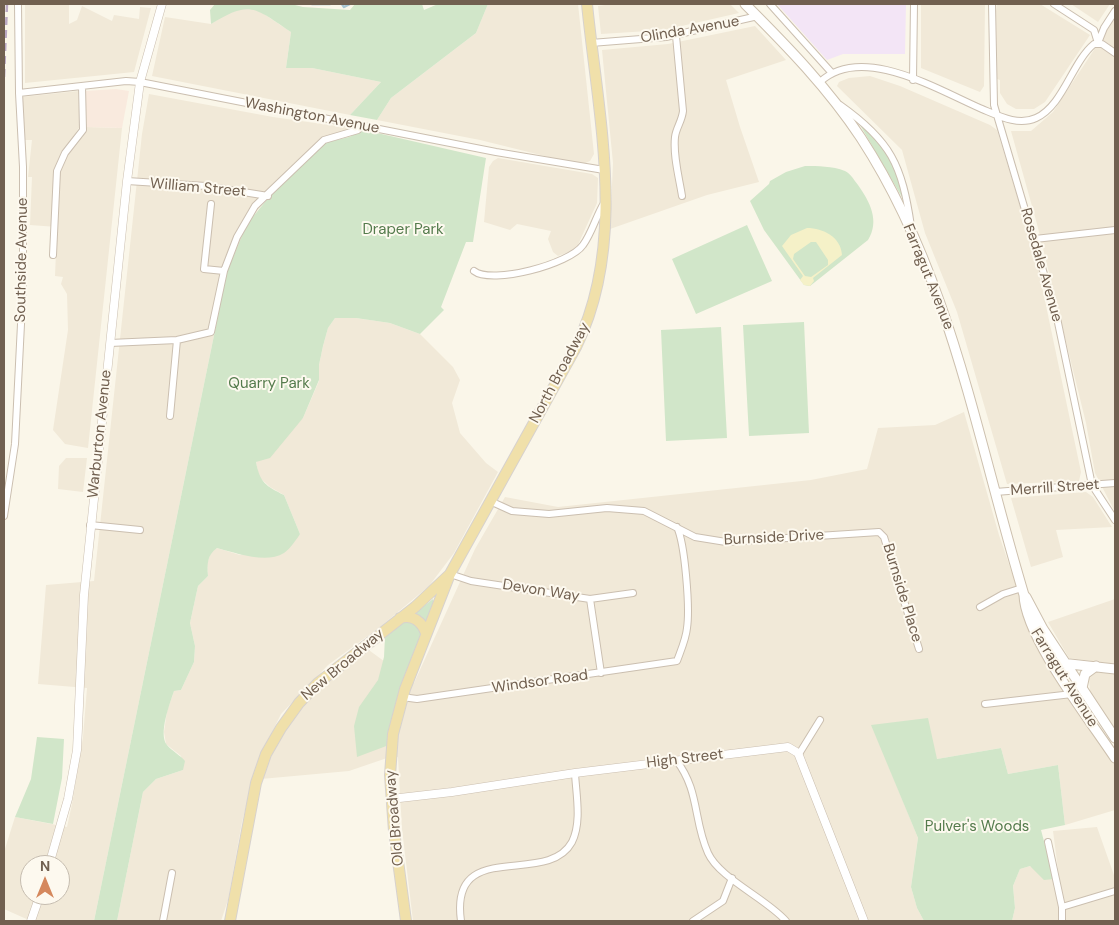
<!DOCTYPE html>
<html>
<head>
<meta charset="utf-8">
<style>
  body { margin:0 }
  #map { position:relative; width:1119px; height:925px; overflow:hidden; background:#faf6e9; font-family:"DM Sans",sans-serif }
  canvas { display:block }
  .frame { position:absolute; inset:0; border:5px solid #716050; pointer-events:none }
  .north { position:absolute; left:20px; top:855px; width:50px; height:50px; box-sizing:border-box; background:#fdf9ef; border:1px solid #c5bcaf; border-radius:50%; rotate:0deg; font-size:14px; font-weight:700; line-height:20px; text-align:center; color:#716050 }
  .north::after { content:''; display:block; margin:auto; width:18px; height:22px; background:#d5885d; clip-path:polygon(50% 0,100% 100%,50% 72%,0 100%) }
</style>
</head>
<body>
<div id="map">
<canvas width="1119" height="925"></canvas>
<div class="frame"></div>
<div class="north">N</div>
</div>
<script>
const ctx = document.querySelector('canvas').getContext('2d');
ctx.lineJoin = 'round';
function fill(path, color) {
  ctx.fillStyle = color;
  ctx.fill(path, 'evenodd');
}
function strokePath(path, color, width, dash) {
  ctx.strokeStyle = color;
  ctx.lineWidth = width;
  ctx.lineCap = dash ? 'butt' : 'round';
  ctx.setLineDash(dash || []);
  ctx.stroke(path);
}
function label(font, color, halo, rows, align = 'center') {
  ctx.font = font + ' "DM Sans",sans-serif';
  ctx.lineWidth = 4;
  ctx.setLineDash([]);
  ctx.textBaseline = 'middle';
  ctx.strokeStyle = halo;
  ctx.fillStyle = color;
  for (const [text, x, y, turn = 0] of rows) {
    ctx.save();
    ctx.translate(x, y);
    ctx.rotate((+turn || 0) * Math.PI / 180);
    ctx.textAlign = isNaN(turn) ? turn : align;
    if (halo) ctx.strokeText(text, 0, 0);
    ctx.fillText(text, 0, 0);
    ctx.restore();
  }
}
const residential = new Path2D(`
  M 25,4 L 69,4 L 69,24 L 77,20 L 82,6 L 112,21 L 114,15 L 139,19 L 140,7 L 151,8 L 134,72 L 25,83 Z
  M 488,4 L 578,4 L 594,154 L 590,161 L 581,165 L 480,140 L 377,120 L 391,98 L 476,33 Z
  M 612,4 L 730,4 L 739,13 L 664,30 L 601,34 L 598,6 Z
  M 921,4 L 985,4 L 984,86 L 980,92 L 921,68 Z
  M 997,4 L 1040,4 L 1090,35 L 1045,102 L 1034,109 L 1016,109 L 1007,104 L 1000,93 L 1000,80 L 997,79 L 996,11 Z
  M 1071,4 L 1110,4 L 1098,22 Z
  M 255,8 L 291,32 L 286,68 L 312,68 L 381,82 L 350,115 L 152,76 L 165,17 L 211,24 L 233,9 Z
  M 1115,18 L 1115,512 L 1095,473 L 1086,423 L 1037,224 L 1011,131 L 1031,131 L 1053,112 Z
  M 755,26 L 786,60 L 726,80 L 740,127 L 759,182 L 707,195 L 610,229 L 613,163 L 602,50 L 668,44 Z
  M 870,76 L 900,86 L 990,125 L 997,130 L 1036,258 L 1081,472 L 1079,481 L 1007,484 L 957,312 L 925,233 L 902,150 L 837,86 L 839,82 L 849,78 Z
  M 78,91 L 80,126 L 73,137 L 82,138 L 87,127 L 122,128 L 88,448 L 65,444 L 53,430 L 68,330 L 67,294 L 61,284 L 63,277 L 55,276 L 57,227 L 30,225 L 32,177 L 28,177 L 32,140 L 25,140 L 22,97 Z
  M 149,94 L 273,117 L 364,130 L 349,137 L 332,140 L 265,202 L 256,212 L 227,272 L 94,921 L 31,921 L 4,909 L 4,852 L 15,817 L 67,827 L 72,804 L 83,737 L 87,688 L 38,684 L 46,585 L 94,581 L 142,134 ZM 30,865 L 60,865 L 60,895 L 30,895 Z
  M 498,158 L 592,174 L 598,178 L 597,203 L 576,249 L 558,256 L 553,252 L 548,239 L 551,231 L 517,224 L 510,230 L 484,222 L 489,167 L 493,161 Z
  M 335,318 L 356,318 L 390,323 L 420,334 L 453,367 L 460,380 L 452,403 L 460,433 L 486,463 L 498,472 L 454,553 L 429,586 L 380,627 L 328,665 L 281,714 L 257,763 L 242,822 L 228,900 L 221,921 L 117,921 L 143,792 L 156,779 L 183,770 L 181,756 L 166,744 L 164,732 L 167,711 L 174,691 L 181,690 L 194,662 L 195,646 L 190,623 L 198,586 L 208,576 L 207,563 L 211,552 L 217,548 L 240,555 L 300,534 L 284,495 L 270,487 L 259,477 L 256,462 L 303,418 L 319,381 L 319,365 L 323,346 L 328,328 Z
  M 964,412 L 999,535 L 1038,649 L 1115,765 L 1115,810 L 1065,825 L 1058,765 L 1008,774 L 1001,748 L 937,759 L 872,725 L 918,838 L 911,887 L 917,908 L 924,921 L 413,921 L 402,829 L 398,757 L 387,758 L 349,771 L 261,779 L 266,765 L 295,712 L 318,689 L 366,648 L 414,683 L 475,549 L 505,497 L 558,507 L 811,480 L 867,469 L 878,428 L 935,425 Z
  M 66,458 L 87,458 L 83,492 L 58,489 L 59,466 Z
  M 1086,492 L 1093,497 L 1112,527 L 1056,530 L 1063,557 L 1031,567 L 1011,498 Z
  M 1115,599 L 1115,664 L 1069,658 L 1048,622 Z
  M 1095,672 L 1115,674 L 1115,729 L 1090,691 L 1089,677 Z
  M 1097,827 L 1115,878 L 1115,921 L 1012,921 L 1015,908 L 1013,886 L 1020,869 L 1030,866 L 1054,879 L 1059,877 L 1053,831 Z`);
const commercial = new Path2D(`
  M 116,89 L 129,91 L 122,128 L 87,127 L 85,91 Z`);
const education = new Path2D(`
  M 777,4 L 906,4 L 905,54 L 843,54 L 827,60 Z`);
const green = new Path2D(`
  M 215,4 L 291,4 L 303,7 L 350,10 L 355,4 L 422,4 L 424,10 L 438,4 L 488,4 L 476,33 L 391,98 L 377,120 L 350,115 L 381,82 L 312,68 L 286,68 L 291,32 C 254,7 250,0 211,24 L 210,10 Z
  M 860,125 C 883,140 900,172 903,199 Z
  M 364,130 L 486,158 L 473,242 L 466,242 L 441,307 L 444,310 L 420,334 L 390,323 L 356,318 L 335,318 L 328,328 L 323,346 L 319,365 L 319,380 L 303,418 L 270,458 L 256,462 C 260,483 266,486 284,495 L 300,534 C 296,540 290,549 284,553 C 266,564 236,553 217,548 C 207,555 207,564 208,576 L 198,586 L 190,623 L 195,646 L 194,662 L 181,690 L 174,691 C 170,703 158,734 167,745 C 172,751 180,755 185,761 L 183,770 L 156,779 L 143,792 L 117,921 L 94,921 L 227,272 L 247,224 L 265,202 L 324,143 L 349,137 Z
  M 805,166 C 818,166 832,166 845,171 C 851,174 854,180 858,185 C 870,202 880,221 868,240 L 810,286 L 804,285 L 764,230 L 750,201 L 769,184 L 770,181 L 786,172 Z
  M 747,225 L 772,281 L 696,314 L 672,259 Z
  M 804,322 L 809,433 L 749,436 L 743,325 Z
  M 721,327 L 727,438 L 666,441 L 661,330 Z
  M 433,599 L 433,609 L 389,745 L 357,757 L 354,726 L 359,707 L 378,680 L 384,657 L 385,636 Z
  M 928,718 L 937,759 L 1001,748 L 1008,774 L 1058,765 L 1065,825 L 1041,830 L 1054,879 L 1044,880 L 1030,866 L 1020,869 L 1013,886 L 1015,908 L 1012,921 L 924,921 L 917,908 L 911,887 L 918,838 L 871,725 Z
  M 37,737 L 64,739 L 62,778 L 53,824 L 15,817 L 31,779 Z`);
const sand = new Path2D(`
  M 807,228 C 823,228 841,237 842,255 L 813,278 L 814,281 L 810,286 L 804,285 L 800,280 L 803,276 L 782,246 L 791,235 ZM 811,242 L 816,242 L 828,260 L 828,265 L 811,277 L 805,276 L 793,259 L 794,254 Z`);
const stream = new Path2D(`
  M 312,4 L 330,4
  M 342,4 L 344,7 L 350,4`);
const minor = new Path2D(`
  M 770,4 L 831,72
  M 992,4 L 994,105 L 1057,318 L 1092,485 L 1115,520
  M 1054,4 L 1094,30 L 1098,43
  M 676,36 L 683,111 C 682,121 676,128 675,137 C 673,156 679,177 682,196
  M 591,43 L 666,37 L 758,16
  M 1098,43 L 1104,28 L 1115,11
  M 913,80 L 914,4
  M 820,82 C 862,43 938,90 982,109 C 999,116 1018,126 1036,118 C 1063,106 1072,62 1094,44 L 1102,44 L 1115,53
  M 19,93 L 126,81 L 140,82 L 496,152 L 604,170
  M 840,105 C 891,141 902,165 911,226
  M 127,181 L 206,186 L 268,196
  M 211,204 L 204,269 L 224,271
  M 1035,239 L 1115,230
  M 53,255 L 57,171 L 65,153 L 83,130 L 82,86
  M 474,271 C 492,285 570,264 583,245 C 592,233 596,216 604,203
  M 110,343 L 177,340 L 211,332 L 224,271 L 237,237 L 255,206 L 324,140 L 358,130 L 361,125
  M 170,416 L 177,340
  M 995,492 L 1115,483
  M 490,501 L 512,511 L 549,514 L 607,508 L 644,511 L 695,537 L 726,542 L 879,532 L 884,537 L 919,649
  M 4,516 L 15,444 L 23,284 L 23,167 L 19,93 L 18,4
  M 90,525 L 140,530
  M 450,574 L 471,581 L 590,599 L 633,593
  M 590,599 L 601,673
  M 980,607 L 1003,594 L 1022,588
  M 402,697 L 417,699 L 677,661 C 681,650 686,639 687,628 C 690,608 685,544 677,527
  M 985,704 L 1072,694
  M 799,754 L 820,720
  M 676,760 C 700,791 693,820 708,853 C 719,878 767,899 786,921
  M 1048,842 L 1062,907 L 1062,921
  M 1062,907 L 1115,891
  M 163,921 L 172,873
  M 461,921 C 449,836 547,888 572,842 C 582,822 576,794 575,773
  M 693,921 L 723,901 L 732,878`);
const tertiary = new Path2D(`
  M 391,799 L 452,792 L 575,773 L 788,747 L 798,753 L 864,921
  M 49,865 L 68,799 L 77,750 L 84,595 L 127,181 L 140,82 L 162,4
  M 31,921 L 40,895`);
const secondary = new Path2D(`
  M 745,4 C 787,46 828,88 861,138 C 951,276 977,440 1024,595 C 1025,637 1090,720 1115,758
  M 1026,597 L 1043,629 L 1115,738
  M 1061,663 L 1115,669
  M 1082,688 L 1085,674 L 1096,666`);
const primary = new Path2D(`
  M 400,618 C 413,614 422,622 426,633
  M 230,921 L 256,783 L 266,754 L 281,728 L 299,703 L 318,683 L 415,607 L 449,575
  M 406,921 L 394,831 L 390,775 L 393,734 L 405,689 L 450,574 L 576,347 C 628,242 598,115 587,4`);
const rail = new Path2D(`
  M 4,77 L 7,4`);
const streetNames = [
  ["Olinda Avenue",690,30,-10],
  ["Washington Avenue",312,116,11],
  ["William Street",198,188,5],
  ["Southside Avenue",22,260,-89],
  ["Rosedale Avenue",1041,265,74],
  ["Farragut Avenue",928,277,68],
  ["North Broadway",560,373,-62],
  ["Warburton Avenue",100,434,-84],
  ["Merrill Street",1055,488,-4],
  ["Burnside Drive",774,538,-3],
  ["Devon Way",541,591,9],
  ["Burnside Place",902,593,73],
  ["New Broadway",343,665,-40],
  ["Farragut Avenue",1064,678,58],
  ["Windsor Road",540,682,-8],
  ["High Street",685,759,-7],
  ["Old Broadway",395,818,-95]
];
const parkNames = [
  ["Draper Park",403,230],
  ["Quarry Park",269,384],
  ["Pulver's Woods",977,827]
];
fill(residential, '#f1e9d8');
fill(commercial, '#f9eade');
fill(education, '#f3e5f6');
fill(green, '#d1e6c9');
fill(sand, '#f5f1c8');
strokePath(stream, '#a7c5d2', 2.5);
strokePath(minor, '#cbbfb0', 8);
strokePath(tertiary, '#cbbfb0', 9);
strokePath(secondary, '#cdc0ae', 11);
strokePath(primary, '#d7d2ce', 12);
strokePath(minor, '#fff', 6);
strokePath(tertiary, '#fff', 8);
strokePath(secondary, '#fff', 9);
strokePath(primary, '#f0e0aa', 10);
strokePath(rail, '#baa8c3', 2.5, [8, 5]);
label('15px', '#716050', '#fdf9ef', streetNames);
label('15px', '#547b4c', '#fdf9ef', parkNames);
</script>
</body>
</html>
